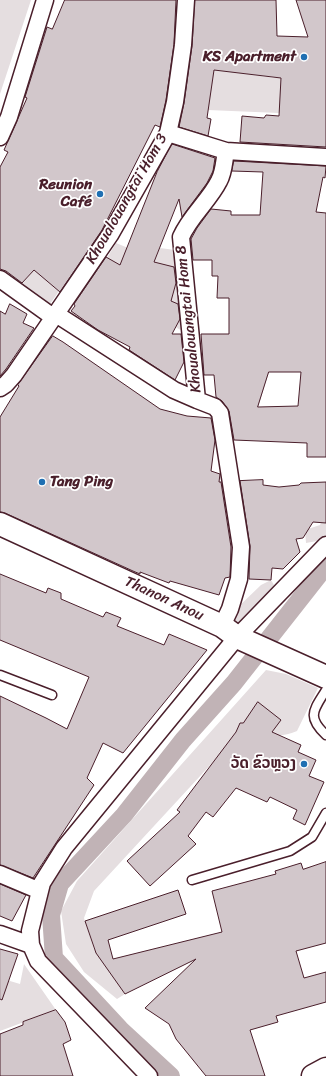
<!DOCTYPE html>
<html>
<head>
<meta charset="utf-8">
<style>
  body { margin:0 }
  canvas { display:block; background:#fff }
</style>
</head>
<body>
<canvas width="326" height="1076"></canvas>
<script>
const ctx = document.querySelector('canvas').getContext('2d');
ctx.lineJoin = 'round';
function fill(path, color) {
  ctx.fillStyle = color;
  ctx.fill(path, 'evenodd');
}
function strokePath(path, color, width, dash) {
  ctx.strokeStyle = color;
  ctx.lineWidth = width;
  ctx.lineCap = dash ? 'butt' : 'round';
  ctx.setLineDash(dash || []);
  ctx.stroke(path);
}
function label(font, color, halo, rows, align = 'center') {
  ctx.font = font + ' Sriracha,"Noto Sans Lao",sans-serif';
  ctx.lineWidth = 3.5;
  ctx.setLineDash([]);
  ctx.textBaseline = 'middle';
  ctx.strokeStyle = halo;
  ctx.fillStyle = color;
  for (const [text, x, y, turn = 0] of rows) {
    ctx.save();
    ctx.translate(x, y);
    ctx.rotate((+turn || 0) * Math.PI / 180);
    ctx.textAlign = isNaN(turn) ? turn : align;
    if (halo) ctx.strokeText(text, 0, 0);
    ctx.fillText(text, 0, 0);
    ctx.restore();
  }
}
const green = new Path2D(`
  M 0,0 L 31,0 L 0,94 Z
  M 217,48 L 233,72 L 276,78 L 281,77 L 326,115 L 208,110 Z
  M 116,243 L 155,259 L 160,248 L 175,250 L 186,333 L 93,281 Z
  M 46,256 L 46,280 L 59,291 L 50,304 L 22,284 Z
  M 326,511 L 326,535 L 317,541 L 306,543 L 305,530 L 320,525 Z
  M 271,580 L 274,585 L 268,597 L 241,623 L 234,622 L 236,609 L 261,585 Z
  M 266,670 L 286,674 L 318,688 L 297,731 C 275,740 268,734 250,722 L 94,891 L 84,918 L 94,949 L 125,994 L 117,999 L 84,972 L 66,944 L 61,911 L 77,881 Z
  M 24,964 L 56,1010 L 0,1031 L 0,978 L 20,984 Z`);
const canal = new Path2D(`
  M 171,1076 L 120,1029 L 54,958 L 51,915 L 60,884 L 124,815 L 183,740 L 234,683 L 326,566`);
const building = new Path2D(`
  M 65,0 L 176,0 L 174,44 L 166,100 L 160,127 L 155,125 L 102,230 L 60,292 L 34,270 L 22,283 L 6,271 L 0,269 L 0,167 L 8,152 L 4,150 L 27,98 L 25,97 L 47,27 L 52,29 Z
  M 195,0 L 276,0 L 277,36 L 308,37 L 296,0 L 326,0 L 326,147 L 240,142 L 242,116 L 264,118 L 266,115 L 279,116 L 281,78 L 214,70 L 207,118 L 211,119 L 208,136 L 179,127 L 184,103 L 192,46 Z
  M 172,144 L 215,158 L 213,171 L 207,183 L 182,217 L 179,199 L 154,262 L 174,267 L 176,283 L 171,301 L 178,304 L 180,319 L 172,334 L 181,334 L 184,362 L 175,380 L 129,350 L 130,347 L 98,330 L 71,311 L 75,306 L 74,304 L 106,257 L 120,265 L 157,172 Z
  M 234,161 L 326,166 L 325,178 L 323,177 L 316,212 L 326,213 L 326,457 L 307,457 L 307,443 L 234,440 L 229,411 L 222,401 L 216,397 L 214,375 L 204,375 L 201,334 L 229,334 L 229,298 L 217,298 L 218,276 L 212,276 L 212,260 L 193,260 L 191,239 L 197,228 L 211,209 L 231,211 L 231,215 L 260,215 L 263,172 L 232,171 ZM 269,372 L 301,372 L 298,406 L 258,407 Z
  M 10,304 L 27,314 L 23,323 L 34,328 L 6,369 L 0,376 L 0,311 L 5,314 Z
  M 53,336 L 63,342 L 160,409 L 187,416 L 211,418 L 215,440 L 211,471 L 220,474 L 219,482 L 221,482 L 231,547 L 230,577 L 225,578 L 219,595 L 170,581 L 169,583 L 140,572 L 140,574 L 133,571 L 5,513 L 0,512 L 0,417 L 19,386 L 18,385 Z
  M 263,480 L 263,485 L 279,487 L 299,485 L 301,483 L 326,482 L 326,523 L 313,522 L 303,538 L 296,539 L 300,552 L 283,569 L 272,568 L 271,580 L 249,579 L 250,546 L 240,481 Z
  M 0,574 L 46,593 L 48,588 L 61,593 L 61,599 L 103,617 L 106,612 L 121,618 L 117,626 L 164,645 L 169,634 L 207,650 L 123,753 L 103,743 L 87,778 L 94,785 L 33,878 L 0,865 L 0,696 L 46,718 L 67,729 L 89,677 L 0,640 Z
  M 258,702 L 281,720 L 272,732 L 301,745 L 298,752 L 316,760 L 309,776 L 324,782 L 305,825 L 293,819 L 297,810 L 270,797 L 267,802 L 236,788 L 213,817 L 206,812 L 188,836 L 196,844 L 150,886 L 127,861 L 180,812 L 177,810 L 236,732 L 240,723 L 243,723 Z
  M 326,862 L 326,943 L 296,951 L 304,978 L 326,972 L 326,1002 L 276,1016 L 278,1022 L 250,1030 L 265,1076 L 206,1076 L 176,1039 L 169,1024 L 145,1008 L 196,959 L 125,994 L 96,953 L 85,921 L 178,890 L 186,914 L 108,940 L 113,959 L 222,932 L 212,891 L 276,874 L 275,871 L 301,863 L 303,869 Z
  M 0,884 L 26,895 L 12,921 L 0,916 Z
  M 0,949 L 18,954 L 2,1000 L 0,999 Z
  M 56,1010 L 65,1022 L 71,1040 L 63,1044 L 73,1076 L 0,1076 L 0,1034 L 23,1025 L 23,1022 Z`);
const lane = new Path2D(`
  M 0,675 L 52,695
  M 326,690 C 314,710 306,716 326,735
  M 192,880 L 290,851 L 312,837 L 326,813`);
const street = new Path2D(`
  M 168,133 L 226,151 L 326,157
  M 0,137 L 9,117 L 45,0
  M 0,279 L 53,317
  M 56,314 L 174,390 L 197,400
  M 0,388 L 6,384 L 14,375 L 110,235 L 168,133 L 175,102 L 183,45 L 186,0
  M 222,626 L 230,609 L 239,579 L 241,547 L 220,413 L 215,407 L 197,400 L 181,237 C 190,216 209,201 219,181 C 224,172 224,161 226,151
  M 0,874 L 40,891
  M 0,934 L 31,945
  M 149,1076 L 38,961 L 31,945 L 30,931 L 42,883 L 64,848 L 237,637 L 326,545`);
const secondary = new Path2D(`
  M 0,524 L 222,626 L 237,637 L 326,677`);
const primary = new Path2D(`
  M 313,1076 L 326,1069`);
const markers = [
  [304,57,4,"#1f6fb2"],
  [100,194,4,"#1f6fb2"],
  [42,482,4,"#1f6fb2"],
  [304,764,4,"#1f6fb2"]
];
const poiNames = [
  ["KS Apartment",296,57],
  ["Reunion",92,185],
  ["Café",92,202],
  ["Tang Ping",50,482,"left"],
  ["ວັດ ຂົວຫຼວງ",296,764]
];
const streetNames = [
  ["Khoualouangtai Hom 3",127,199,-60],
  ["Khoualouangtai Hom 8",189,319,-96],
  ["Thanon Anou",164,599,25]
];
fill(green, '#e5dee0');
strokePath(canal, '#c1b3b6', 18);
fill(building, '#d2c7cb');
strokePath(building, '#4a1f2b', 1);
strokePath(lane, '#4a1f2b', 11);
strokePath(street, '#4a1f2b', 19);
strokePath(secondary, '#4a1f2b', 25);
strokePath(primary, '#4a1f2b', 25);
strokePath(lane, '#fff', 8);
strokePath(street, '#fff', 16);
strokePath(secondary, '#fff', 22);
strokePath(primary, '#fff', 22);
for (const [x, y, r, color] of markers) {
  const dot = new Path2D();
  dot.arc(x, y, r, 0, 2 * Math.PI);
  ctx.fillStyle = color;
  ctx.fill(dot);
  strokePath(dot, '#fff', 1.5);
}
label('bold 15px', '#4a1f2b', '#fff', poiNames, 'right');
label('15px', '#4a1f2b', '#fff', streetNames);
</script>
</body>
</html>
